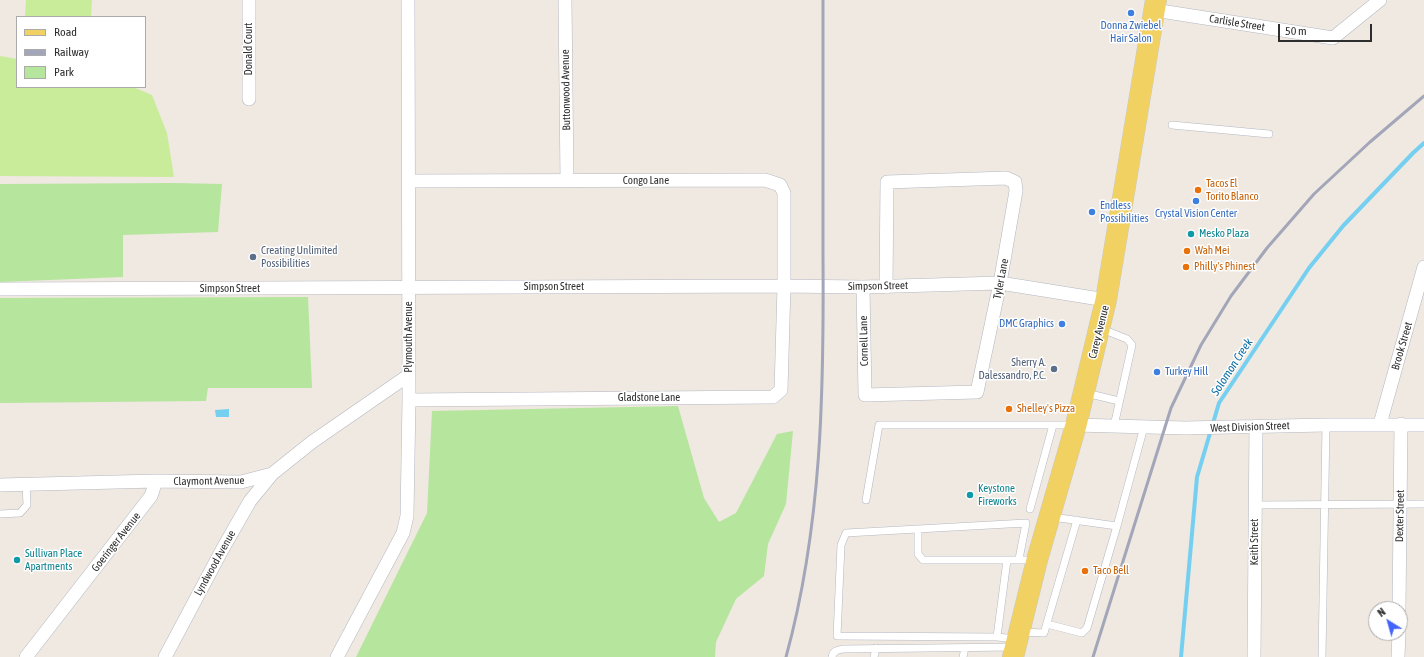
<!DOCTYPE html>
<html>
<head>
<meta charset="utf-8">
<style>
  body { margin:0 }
  #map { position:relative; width:1424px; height:657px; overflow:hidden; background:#efe9e1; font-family:"Asap Condensed",sans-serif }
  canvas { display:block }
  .legend { position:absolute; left:16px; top:16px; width:130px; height:72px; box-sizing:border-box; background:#fff; border:1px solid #ababab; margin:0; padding:5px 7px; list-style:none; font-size:12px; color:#2e2e2e }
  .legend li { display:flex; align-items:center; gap:8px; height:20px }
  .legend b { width:20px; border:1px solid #ababab }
  .north { position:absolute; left:1368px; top:601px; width:40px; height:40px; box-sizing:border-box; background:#fff; border:1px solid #ababab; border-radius:50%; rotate:323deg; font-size:11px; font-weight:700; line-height:16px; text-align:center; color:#2e2e2e }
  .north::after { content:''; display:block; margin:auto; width:14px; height:18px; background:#4264fb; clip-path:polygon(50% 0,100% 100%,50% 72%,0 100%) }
  .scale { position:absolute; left:1278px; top:24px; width:94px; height:18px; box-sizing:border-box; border:2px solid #2e2e2e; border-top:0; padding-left:5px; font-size:12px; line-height:14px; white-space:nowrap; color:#2e2e2e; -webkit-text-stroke:3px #fff; paint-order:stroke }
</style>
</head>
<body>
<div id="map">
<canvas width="1424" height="657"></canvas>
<ul class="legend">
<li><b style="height:5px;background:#f2d163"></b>Road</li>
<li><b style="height:5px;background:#a3a6b8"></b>Railway</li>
<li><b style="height:11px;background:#b6e59e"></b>Park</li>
</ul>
<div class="north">N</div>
<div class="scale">50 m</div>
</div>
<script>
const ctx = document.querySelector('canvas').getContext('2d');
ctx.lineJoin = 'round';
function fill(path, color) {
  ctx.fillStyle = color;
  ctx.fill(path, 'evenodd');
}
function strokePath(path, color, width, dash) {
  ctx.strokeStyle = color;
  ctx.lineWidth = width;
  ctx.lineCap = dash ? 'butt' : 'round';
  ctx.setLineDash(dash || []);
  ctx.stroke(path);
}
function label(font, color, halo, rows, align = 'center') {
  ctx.font = font + ' "Asap Condensed",sans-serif';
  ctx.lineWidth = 3;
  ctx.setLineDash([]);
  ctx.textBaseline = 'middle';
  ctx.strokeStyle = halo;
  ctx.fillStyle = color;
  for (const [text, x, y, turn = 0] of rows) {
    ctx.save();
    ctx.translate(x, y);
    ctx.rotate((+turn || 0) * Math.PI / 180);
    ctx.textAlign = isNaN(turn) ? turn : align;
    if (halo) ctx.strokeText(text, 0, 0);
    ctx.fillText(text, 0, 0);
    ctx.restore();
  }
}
const green = new Path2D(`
  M 174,183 L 222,184 L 218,232 L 123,235 L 123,277 L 0,282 L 0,184 Z
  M 308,297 L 312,388 L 208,388 L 206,401 L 0,403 L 0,298 Z
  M 678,406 L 704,498 L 719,522 L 736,513 L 777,434 L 793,431 L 786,504 L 768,544 L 764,576 L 736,599 L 716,642 L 715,657 L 356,657 L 427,513 L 432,411 Z`);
const pitch = new Path2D(`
  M 26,0 L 92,0 L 91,17 L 25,17 Z
  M 0,56 L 17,59 L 17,87 L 133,87 L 152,95 L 167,133 L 174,177 L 0,176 Z`);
const water = new Path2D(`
  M 229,409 L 229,417 L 216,417 L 215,410 Z`);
const stream = new Path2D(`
  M 1181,657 L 1197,477 L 1219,403 L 1309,268 L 1343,226 L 1413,153 L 1424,143`);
const service = new Path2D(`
  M 1172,125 L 1269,134
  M 1102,329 L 1127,339 L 1132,345 L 1114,426
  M 1086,393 L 1119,401
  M 866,500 L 879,425 L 1074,425
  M 1255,505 L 1424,504
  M 1030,509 L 1053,425
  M 0,514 L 20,513 L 27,505 L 26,484
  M 1052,517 L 1117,526 L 1144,427
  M 918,529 L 918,554 L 923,560 L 1035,560
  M 1047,624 L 1082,633 L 1087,628 L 1117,526
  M 1022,632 L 1044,633 L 1077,520
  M 997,637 L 1007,560
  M 1016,639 L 997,637 L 837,636 L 841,545 L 846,533 L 1026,523 L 1019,559
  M 832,657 C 833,651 837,650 843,649 L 1014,647
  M 874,657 L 876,648
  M 963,657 L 965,648
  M 1322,657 L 1326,425`);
const minor = new Path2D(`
  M 565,0 L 567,181
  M 1154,10 L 1333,38 L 1380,0
  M 249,99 L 249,0
  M 863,287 L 865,395 L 977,392 L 1000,283 L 1016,191 L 1015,182 L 1006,178 L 887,182 L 886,287
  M 0,289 L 784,286 L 863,287 L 1000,283 L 1106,300
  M 409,400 L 773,397 L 781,390 L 784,286 L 784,193 L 780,185 L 765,180 L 409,181
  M 1380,424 L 1424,267
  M 1076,425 L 1185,428 L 1326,425 L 1424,425
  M 0,485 L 156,481 L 241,482 L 272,474 L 312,442 L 409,375
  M 1399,609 L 1401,424
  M 26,657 L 151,496 L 156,481
  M 165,657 L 222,550 L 250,501 L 272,474
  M 337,657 L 403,533 L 407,516 L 409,400 L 408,0
  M 1254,657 L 1256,426
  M 1398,657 L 1399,633`);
const primary = new Path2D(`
  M 1013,657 L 1037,560 L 1076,425 L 1106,300 L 1156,0`);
const rail = new Path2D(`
  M 786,657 C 822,526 824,390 823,255 C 823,170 823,85 823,0
  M 1093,657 L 1171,408 L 1201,345 L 1231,296 L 1267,248 L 1314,194 L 1370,142 L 1424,96`);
const markers = [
  [1131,13,4,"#3f7fe0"],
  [1198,190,4,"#e8710a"],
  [1196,201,4,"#3f7fe0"],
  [1092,212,4,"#3f7fe0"],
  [1191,234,4,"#0f9aa8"],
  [1187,251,4,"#e8710a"],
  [253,257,4,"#5c6f8a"],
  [1186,267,4,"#e8710a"],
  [1062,324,4,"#3f7fe0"],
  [1054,369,4,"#5c6f8a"],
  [1157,372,4,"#3f7fe0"],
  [1009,409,4,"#e8710a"],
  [970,495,4,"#0f9aa8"],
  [17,560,4,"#0f9aa8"],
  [1085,571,4,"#e8710a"]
];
const streetNames = [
  ["Carlisle Street",1237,23,9],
  ["Donald Court",249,49,-90],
  ["Buttonwood Avenue",566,90,-91],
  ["Congo Lane",646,181],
  ["Tyler Lane",1001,279,-79],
  ["Simpson Street",878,286,-1],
  ["Simpson Street",554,287],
  ["Simpson Street",230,289],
  ["Carey Avenue",1099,332,-76],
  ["Plymouth Avenue",409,337,-90],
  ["Cornell Lane",864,341,-91],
  ["Brook Street",1402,346,-74],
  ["Gladstone Lane",649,398],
  ["West Division Street",1250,427,-2],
  ["Claymont Avenue",209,481,-1],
  ["Dexter Street",1400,516,-89],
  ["Goeringer Avenue",116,542,-52],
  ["Keith Street",1255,542,-90],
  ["Lyndwood Avenue",215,563,-61]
];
const shopNames = [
  ["Donna Zwiebel",1131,26],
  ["Hair Salon",1131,39],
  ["Endless",1100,206,"left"],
  ["Possibilities",1100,219,"left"],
  ["Crystal Vision Center",1196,214],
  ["DMC Graphics",1054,324,"right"],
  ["Turkey Hill",1165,372,"left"]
];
const foodNames = [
  ["Tacos El",1206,184],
  ["Torito Blanco",1206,197],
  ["Wah Mei",1195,251],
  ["Philly's Phinest",1194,267],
  ["Shelley's Pizza",1017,409],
  ["Taco Bell",1093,571]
];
const cultureNames = [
  ["Mesko Plaza",1199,234],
  ["Keystone",978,489],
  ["Fireworks",978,502],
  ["Sullivan Place",25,554],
  ["Apartments",25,567]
];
const serviceNames = [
  ["Creating Unlimited",261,251],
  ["Possibilities",261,264],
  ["Sherry A.",1046,363,"right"],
  ["Dalessandro, P.C.",1046,376,"right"]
];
const waterNames = [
  ["Solomon Creek",1232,367,-57]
];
fill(green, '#b6e59e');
fill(pitch, '#c9ec9a');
fill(water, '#75cff0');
strokePath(stream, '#75cff0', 4);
strokePath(service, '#b4b7c1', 8);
strokePath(minor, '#b4b7c1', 14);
strokePath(primary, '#c9c9c9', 22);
strokePath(service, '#fff', 7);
strokePath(minor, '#fff', 13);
strokePath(primary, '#f2d163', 21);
strokePath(rail, '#a3a6b8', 3);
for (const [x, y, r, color] of markers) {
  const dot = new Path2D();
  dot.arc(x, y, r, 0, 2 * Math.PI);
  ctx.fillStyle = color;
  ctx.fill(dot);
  strokePath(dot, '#fff', 1.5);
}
label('11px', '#2e2e2e', '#fff', streetNames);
label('11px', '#366cbe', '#fff', shopNames);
label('11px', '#c56008', '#fff', foodNames, 'left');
label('11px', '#0d838f', '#fff', cultureNames, 'left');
label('11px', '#4e5e75', '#fff', serviceNames, 'left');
label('italic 12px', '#0d6fa3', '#fff', waterNames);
</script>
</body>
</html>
